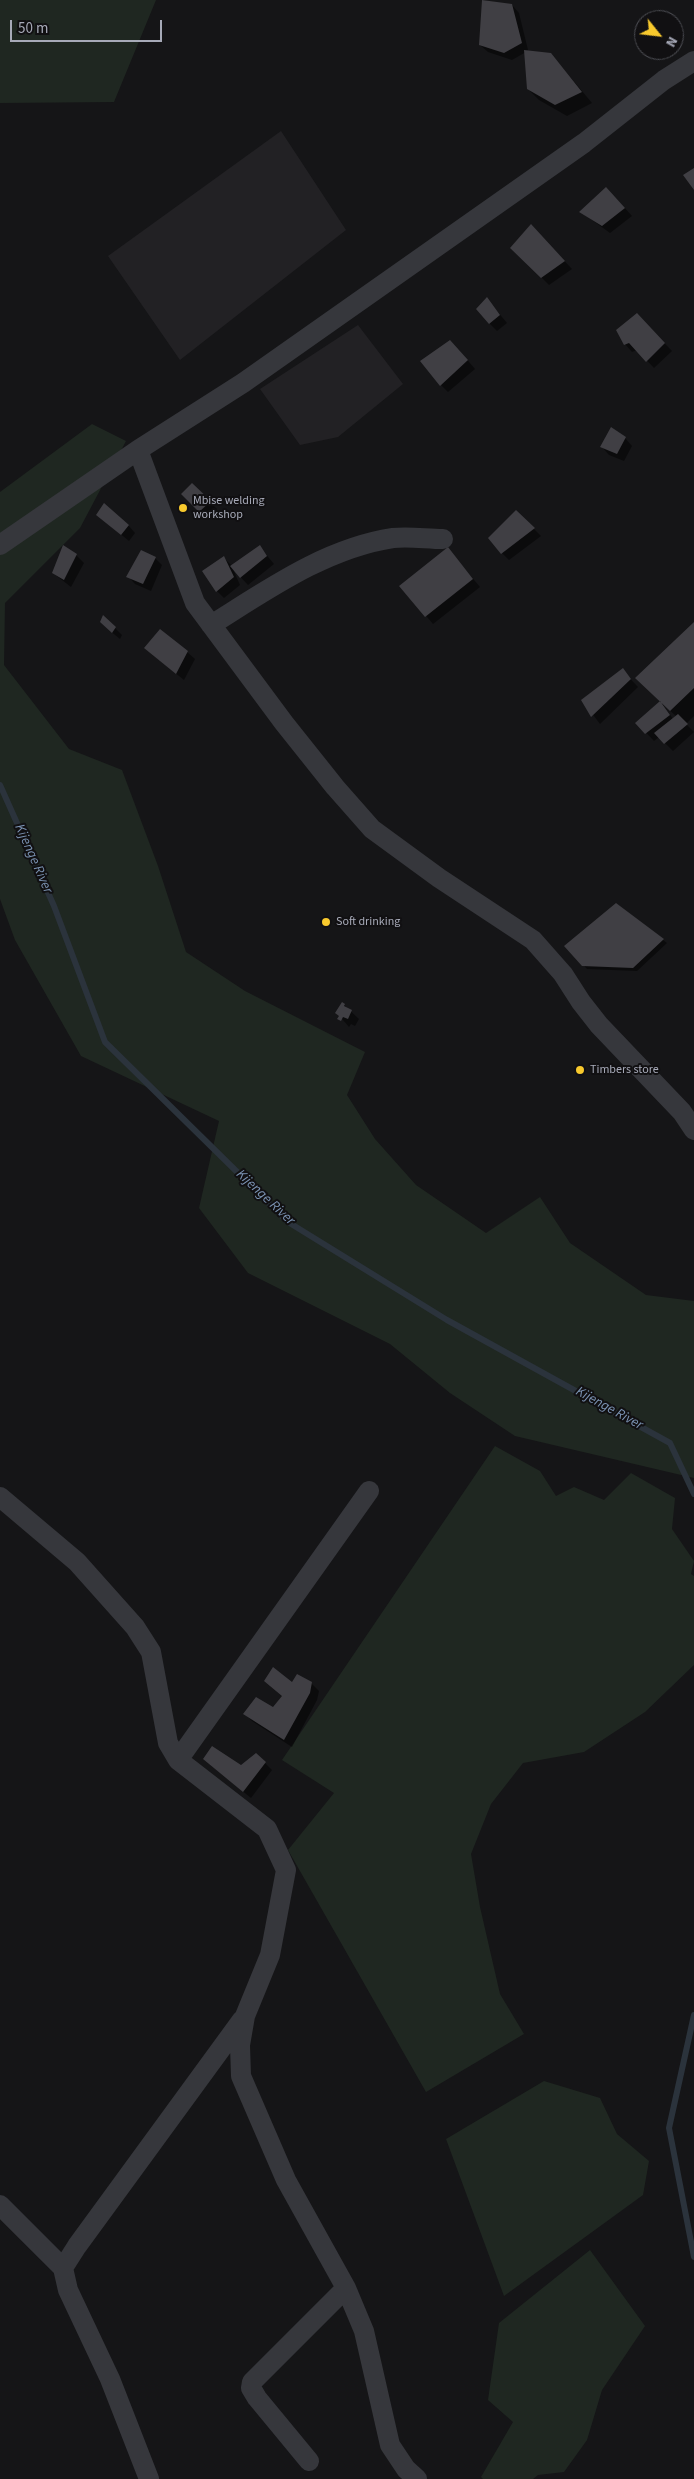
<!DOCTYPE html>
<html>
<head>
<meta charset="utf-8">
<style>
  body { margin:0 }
  #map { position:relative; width:694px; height:2479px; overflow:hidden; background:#151517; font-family:"Source Sans 3",sans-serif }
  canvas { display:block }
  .north { position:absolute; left:634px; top:10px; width:50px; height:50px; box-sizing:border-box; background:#111012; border:1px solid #4d4e54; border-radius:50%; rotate:119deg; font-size:14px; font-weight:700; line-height:20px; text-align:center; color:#a7aab8 }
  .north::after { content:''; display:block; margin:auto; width:18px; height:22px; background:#f8c92d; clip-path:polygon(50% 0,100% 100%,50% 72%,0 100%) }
  .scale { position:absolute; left:10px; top:20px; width:152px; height:22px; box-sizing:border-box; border:2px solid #a7aab8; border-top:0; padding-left:6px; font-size:15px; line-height:18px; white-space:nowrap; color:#a7aab8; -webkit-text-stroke:4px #111012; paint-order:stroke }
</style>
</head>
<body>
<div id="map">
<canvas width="694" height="2479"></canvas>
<div class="north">N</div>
<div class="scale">50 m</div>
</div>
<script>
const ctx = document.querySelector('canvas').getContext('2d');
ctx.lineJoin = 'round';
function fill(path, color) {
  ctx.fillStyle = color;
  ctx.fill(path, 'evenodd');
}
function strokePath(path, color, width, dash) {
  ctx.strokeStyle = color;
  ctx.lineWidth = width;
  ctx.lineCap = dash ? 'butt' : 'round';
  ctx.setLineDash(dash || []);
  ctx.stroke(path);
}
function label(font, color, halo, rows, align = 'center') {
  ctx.font = font + ' "Source Sans 3",sans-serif';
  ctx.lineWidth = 4;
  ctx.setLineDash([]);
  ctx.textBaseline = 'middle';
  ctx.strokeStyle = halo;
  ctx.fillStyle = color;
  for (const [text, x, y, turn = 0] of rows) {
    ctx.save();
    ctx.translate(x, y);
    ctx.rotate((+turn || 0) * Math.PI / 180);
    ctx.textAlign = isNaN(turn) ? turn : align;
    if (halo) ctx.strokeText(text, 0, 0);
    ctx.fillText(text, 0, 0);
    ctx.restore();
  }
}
const built = new Path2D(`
  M 281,131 L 346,230 L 180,360 L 108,256 Z
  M 358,325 L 403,384 L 338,437 L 300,445 L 260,389 Z`);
const green = new Path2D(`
  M 0,0 L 156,0 L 114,102 L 0,103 Z
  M 92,424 L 126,441 L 80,528 L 5,603 L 4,665 L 69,749 L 122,770 L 158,866 L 186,952 L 245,991 L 365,1052 L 347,1095 L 375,1139 L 416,1185 L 486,1233 L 540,1197 L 570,1243 L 646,1295 L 694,1301 L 694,1478 L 515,1436 L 450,1393 L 390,1344 L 248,1273 L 199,1208 L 219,1121 L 81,1056 L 15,940 L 0,899 L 0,492 Z
  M 495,1446 L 540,1471 L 556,1496 L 574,1487 L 604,1500 L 631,1473 L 675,1498 L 672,1529 L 694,1561 L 691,1574 L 694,1576 L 694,1665 L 645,1712 L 584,1752 L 523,1763 L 491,1804 L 471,1854 L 480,1907 L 500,1994 L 524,2034 L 426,2092 L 288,1850 L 334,1793 L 282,1760 Z
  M 544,2081 L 600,2098 L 617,2134 L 649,2161 L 643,2195 L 504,2296 L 446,2139 Z
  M 590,2250 L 645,2326 L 602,2390 L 587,2440 L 564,2472 L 538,2475 L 533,2479 L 483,2479 L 481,2477 L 513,2422 L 488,2400 L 499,2323 Z`);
const shadow = new Path2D(`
  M 483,0 L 512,5 L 519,13 L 528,50 L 525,52 L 551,54 L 592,103 L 567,116 L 539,100 L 528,89 L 526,52 L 512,60 L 488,52 L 480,45 Z
  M 614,196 L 632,216 L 610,233 L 581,212 Z
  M 538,233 L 572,269 L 549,285 L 512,248 Z
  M 487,299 L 507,323 L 497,331 L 489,323 Z
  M 644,322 L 672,351 L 654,368 L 637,350 L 632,352 L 625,344 Z
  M 458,349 L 475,369 L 448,392 L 441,385 Z
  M 625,438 L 632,446 L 624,461 L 609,455 L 602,447 Z
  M 192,484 L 217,509 L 208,519 L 183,494 Z
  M 516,511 L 541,536 L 509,560 L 502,553 Z
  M 106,522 L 128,525 L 135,533 L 129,541 Z
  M 259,546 L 274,564 L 248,585 L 233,569 L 240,585 L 224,598 L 217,591 L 224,558 L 232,566 Z
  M 448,549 L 480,587 L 433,624 L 401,586 Z
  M 76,555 L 84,563 L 71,587 L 53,573 Z
  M 155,558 L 162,565 L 151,591 L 135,584 L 128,576 Z
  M 694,624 L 694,716 L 686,724 L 694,732 L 673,751 L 659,737 L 654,741 L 637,723 L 661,702 ZM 664,706 L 665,706 L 677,717 L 673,719 Z
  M 115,628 L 122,635 L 120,639 L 109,630 Z
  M 187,652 L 195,659 L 184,680 L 153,655 Z
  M 622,670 L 638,687 L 600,724 L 582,700 Z
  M 616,904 L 667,943 L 637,971 L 587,969 L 566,946 Z
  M 344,1005 L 359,1019 L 355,1026 L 351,1024 L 349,1027 L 337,1013 Z
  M 292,1683 L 311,1683 L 319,1691 L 317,1700 L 292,1747 L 252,1721 L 245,1714 L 273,1709 Z
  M 265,1763 L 272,1770 L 251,1798 L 212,1766 L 242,1766 Z`);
const stream = new Path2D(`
  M 0,785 L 54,906 L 105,1042 L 288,1222 L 447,1320 L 670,1443 L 694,1494
  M 694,2015 L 669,2128 L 694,2257`);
const building = new Path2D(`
  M 482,0 L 512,4 L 522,43 L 504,53 L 479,45 Z
  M 524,50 L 551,53 L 582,92 L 555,105 L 527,89 Z
  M 694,168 L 694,190 L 683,175 Z
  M 606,187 L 625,208 L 602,226 L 579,212 Z
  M 531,224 L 565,261 L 541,278 L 510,248 Z
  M 487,297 L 500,315 L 489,324 L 476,309 Z
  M 637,313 L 665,343 L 646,362 L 629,343 L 624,345 L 616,330 Z
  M 450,340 L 468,360 L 440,386 L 420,361 Z
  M 611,427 L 626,437 L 617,454 L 600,447 Z
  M 192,483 L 211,501 L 199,512 L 181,494 Z
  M 104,503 L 129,525 L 121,535 L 96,515 Z
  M 516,510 L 535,528 L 501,554 L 488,538 Z
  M 63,545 L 77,554 L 64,580 L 52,573 Z
  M 260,545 L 267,556 L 240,578 L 230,566 Z
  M 448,547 L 473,579 L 425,617 L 399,586 Z
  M 141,550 L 156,557 L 143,584 L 126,577 Z
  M 224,556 L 234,577 L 216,592 L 202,571 Z
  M 103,615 L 116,627 L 112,633 L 100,622 Z
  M 694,622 L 694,688 L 670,711 L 635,678 Z
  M 160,629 L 188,651 L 176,674 L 144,648 Z
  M 623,668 L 631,679 L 591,717 L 581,700 Z
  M 660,701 L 670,715 L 645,734 L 635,723 Z
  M 678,714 L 688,724 L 664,744 L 654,733 Z
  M 616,903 L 664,939 L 633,968 L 582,966 L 564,946 Z
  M 342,1002 L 345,1004 L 344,1006 L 352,1010 L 348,1019 L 343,1017 L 341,1021 L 337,1019 L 339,1016 L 335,1013 Z
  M 273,1667 L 292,1682 L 297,1674 L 312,1682 L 310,1693 L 284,1740 L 243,1714 L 256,1697 L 273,1707 L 282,1696 L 264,1681 Z
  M 212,1746 L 241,1765 L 256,1753 L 266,1762 L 243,1792 L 203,1759 Z`);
const street = new Path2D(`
  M 138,450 L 195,603 L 284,723 L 335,787 L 372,829 L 439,878 L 533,940 L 563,974 L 581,1002 L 599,1025 L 682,1112 L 694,1130
  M 0,545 L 138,450 L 243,383 L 584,143 L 664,80 L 694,61
  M 211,625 C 267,590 326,548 393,538 C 409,536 427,539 443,539
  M 0,1497 L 77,1562 L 135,1627 L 151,1652 L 168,1743 L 178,1760 L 267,1829 L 286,1870 L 270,1955 L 245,2016 L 240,2045 L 241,2076 L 286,2180 L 346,2288 L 364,2331 L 390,2445 L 406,2469 L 417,2479
  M 178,1760 L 369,1491
  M 0,2205 L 63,2268
  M 309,2461 L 257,2398 L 251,2388 L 252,2382 L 346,2288
  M 149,2479 L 110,2379 L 68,2290 L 63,2268 L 77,2246 L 242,2020`);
const markers = [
  [183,508,5,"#f8c92d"],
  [326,922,5,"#f8c92d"],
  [580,1070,5,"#f8c92d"]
];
const poiNames = [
  ["Mbise welding",193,501],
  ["workshop",193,515],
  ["Soft drinking",336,922],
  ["Timbers store",590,1070]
];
const waterNames = [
  ["Kijenge River",33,859,66],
  ["Kijenge River",265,1198,43],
  ["Kijenge River",609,1409,29]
];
fill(built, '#222124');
fill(green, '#1f2721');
fill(shadow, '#0007');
strokePath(stream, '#2b333c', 6);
fill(building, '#403f44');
strokePath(street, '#36373c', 20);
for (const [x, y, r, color] of markers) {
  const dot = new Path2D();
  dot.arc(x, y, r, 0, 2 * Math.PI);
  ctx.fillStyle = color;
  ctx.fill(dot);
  strokePath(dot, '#111012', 2);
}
label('12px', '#a7aab8', '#111012', poiNames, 'left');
label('italic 14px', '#7c94b4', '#111012', waterNames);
</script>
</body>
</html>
